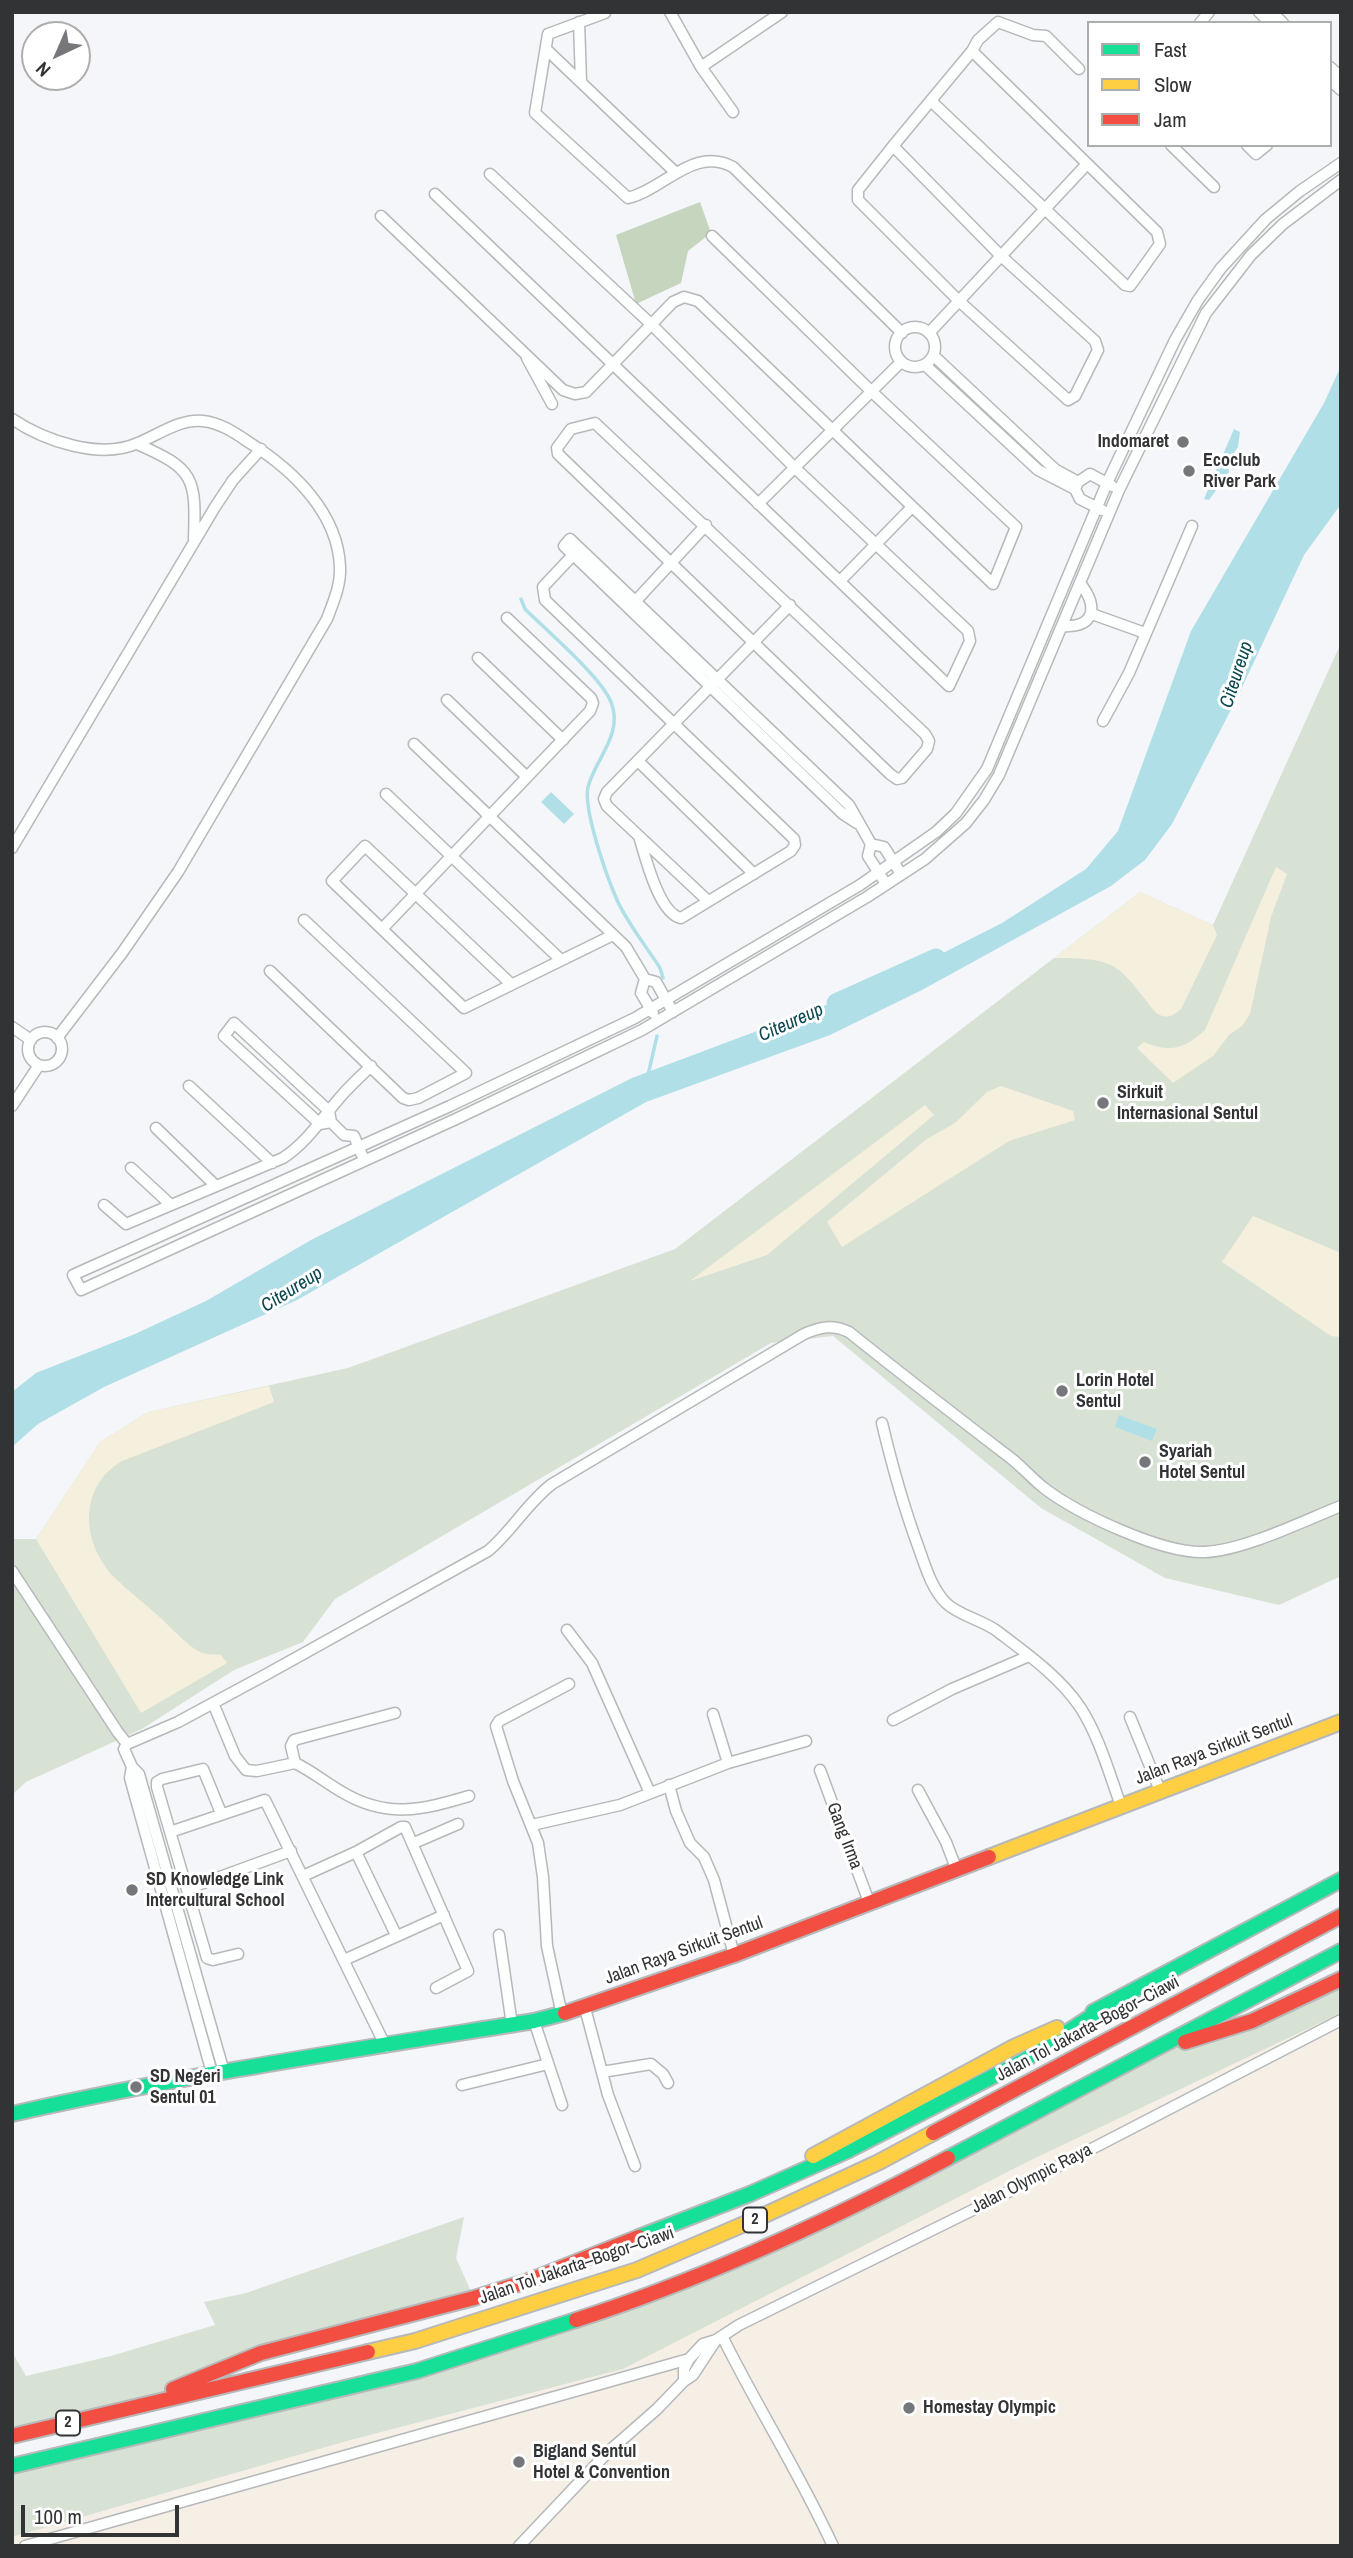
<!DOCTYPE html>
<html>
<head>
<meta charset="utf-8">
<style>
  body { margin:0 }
  #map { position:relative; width:1353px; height:2558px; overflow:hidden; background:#f4f6f9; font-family:"Archivo Narrow",sans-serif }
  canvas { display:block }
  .frame { position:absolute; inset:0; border:14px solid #323335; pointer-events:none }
  .legend { position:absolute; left:1087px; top:21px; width:245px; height:126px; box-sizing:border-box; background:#fff; border:2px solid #adadae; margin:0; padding:9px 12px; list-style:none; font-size:21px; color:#323335 }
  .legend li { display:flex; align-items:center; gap:14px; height:35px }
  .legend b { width:35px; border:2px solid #adadae }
  .north { position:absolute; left:21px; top:21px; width:70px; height:70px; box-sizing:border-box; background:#fff; border:2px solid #adadae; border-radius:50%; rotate:224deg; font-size:19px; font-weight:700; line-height:28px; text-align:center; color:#323335 }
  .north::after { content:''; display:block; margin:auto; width:24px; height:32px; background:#76777a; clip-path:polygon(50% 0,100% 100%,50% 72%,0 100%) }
  .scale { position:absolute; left:21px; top:2505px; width:158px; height:32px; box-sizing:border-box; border:4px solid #323335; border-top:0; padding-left:9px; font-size:21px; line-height:24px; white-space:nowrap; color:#323335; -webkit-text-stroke:5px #fff; paint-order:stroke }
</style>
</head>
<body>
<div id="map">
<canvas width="1353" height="2558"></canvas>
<div class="frame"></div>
<ul class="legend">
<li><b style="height:9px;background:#16e098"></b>Fast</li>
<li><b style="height:9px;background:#ffcf43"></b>Slow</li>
<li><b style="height:9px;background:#f24e42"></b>Jam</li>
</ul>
<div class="north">N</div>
<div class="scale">100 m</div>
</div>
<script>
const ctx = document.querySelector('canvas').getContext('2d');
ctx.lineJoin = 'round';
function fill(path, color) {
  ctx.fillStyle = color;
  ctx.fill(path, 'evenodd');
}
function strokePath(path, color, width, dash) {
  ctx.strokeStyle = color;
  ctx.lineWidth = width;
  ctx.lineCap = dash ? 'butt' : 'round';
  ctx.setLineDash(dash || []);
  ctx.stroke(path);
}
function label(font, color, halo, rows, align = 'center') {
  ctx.font = font + ' "Archivo Narrow",sans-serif';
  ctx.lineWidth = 6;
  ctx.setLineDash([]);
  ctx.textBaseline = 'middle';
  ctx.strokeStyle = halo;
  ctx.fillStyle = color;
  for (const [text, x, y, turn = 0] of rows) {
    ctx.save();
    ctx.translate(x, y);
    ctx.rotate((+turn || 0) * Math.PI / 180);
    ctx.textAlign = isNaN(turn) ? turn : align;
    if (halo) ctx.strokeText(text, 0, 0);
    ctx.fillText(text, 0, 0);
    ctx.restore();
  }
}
const industrial = new Path2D(`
  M 1341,2013 L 1341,2546 L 12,2546 L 12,2537 L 336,2444 L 623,2369 L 1027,2162 Z`);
const green = new Path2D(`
  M 1341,643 L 1341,1576 L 1279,1605 L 1165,1578 L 1041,1508 L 833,1336 L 771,1343 L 335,1599 L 303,1642 L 234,1670 L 142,1729 L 26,1782 L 12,1795 L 12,1539 L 36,1539 L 100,1442 L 148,1412 L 348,1368 L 675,1249 L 1140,892 L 1213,925 Z
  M 1341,1979 L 1341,2013 L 1027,2162 L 623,2369 L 347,2441 L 12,2537 L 12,2466 L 417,2371 L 769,2245 L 1142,2056 Z
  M 464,2217 L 456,2258 L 474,2298 L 261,2353 L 124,2409 L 12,2436 L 12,2352 L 26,2376 L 111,2356 L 215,2325 L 204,2302 L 246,2293 Z`);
const forest = new Path2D(`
  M 700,202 L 711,233 L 688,251 L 681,283 L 636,304 L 616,235 Z`);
const sand = new Path2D(`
  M 1276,867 L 1287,874 L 1271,917 L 1250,1014 L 1242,1026 L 1229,1035 L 1213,1056 L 1173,1083 L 1137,1048 L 1144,1042 C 1171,1053 1184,1049 1205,1030 Z
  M 1140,892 L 1213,925 L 1217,935 L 1181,1009 C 1172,1017 1166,1019 1156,1013 C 1117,964 1119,958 1054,958 Z
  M 1001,1086 L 1073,1111 L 1075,1120 L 1009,1141 L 842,1247 L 827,1222 L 927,1139 L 955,1123 L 987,1092 Z
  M 925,1105 L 934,1115 L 767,1255 L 690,1281 Z
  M 1253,1216 L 1341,1253 L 1341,1337 L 1331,1336 L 1222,1262 Z
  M 269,1386 L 274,1402 L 122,1461 C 78,1487 81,1542 114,1577 C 127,1590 142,1601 155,1613 C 168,1624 186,1645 200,1652 C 205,1655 215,1654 221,1655 L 227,1663 L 141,1713 L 36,1539 L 100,1442 L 148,1412 Z`);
const water = new Path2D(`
  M 1341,366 L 1341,504 L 1304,555 L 1237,698 L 1172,824 L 1145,860 L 1111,886 L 922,990 L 830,1035 L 646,1102 L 297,1300 L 104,1387 L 38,1424 L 12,1447 L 12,1392 L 36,1373 L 135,1334 L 206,1301 L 311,1240 L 632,1078 L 882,984 L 1002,923 L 1086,869 L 1118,831 L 1191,631 L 1324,403 Z
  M 1234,429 L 1240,432 L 1238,447 L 1228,461 L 1229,472 L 1209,500 L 1204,499 Z
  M 551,792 L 574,814 L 564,824 L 541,802 Z
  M 1119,1415 L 1157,1429 L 1152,1441 L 1115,1427 Z`);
const stream = new Path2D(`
  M 521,599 L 525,609 C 547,631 601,677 611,702 C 624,734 595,759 588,787 C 583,810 607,877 617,900 C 628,924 646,946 660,968 L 663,978
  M 648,1075 L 657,1036`);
const river = new Path2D(`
  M 836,1003 L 936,958`);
const street = new Path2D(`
  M 670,12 L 701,67 L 733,112
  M 1259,12 L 1270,23
  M 1272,12 L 1283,23
  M 605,13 L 548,34 L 535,113 L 628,198 C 665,189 693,146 733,167 L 902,333
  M 579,22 L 581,82
  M 1200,23 L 1209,12
  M 546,49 L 676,173
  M 972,51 L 978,40 L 998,22 L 1033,35 L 1046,36 L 1079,69
  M 701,67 L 782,12
  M 1330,67 L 1341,77
  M 1330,80 L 1341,90
  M 1171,145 L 1214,187
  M 1247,145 L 1256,154 L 1267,145
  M 893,146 L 972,51 L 1157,232 L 1160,244 L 1130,286 L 1125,285 L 931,101
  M 893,146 L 1001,256 L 1095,341 L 1098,350 L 1075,396 L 1068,400 L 959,301 L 858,200 L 858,190 Z
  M 1341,163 L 1300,191 L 1266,219 L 1221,268 L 1198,300 L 1175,340 L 1107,483 L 987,769 L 956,813 L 936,832 L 860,885 L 635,1018 L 450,1106 L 73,1275 L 81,1290 L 456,1119 L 642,1030 L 867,897 L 925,859 L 966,823 L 984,800 L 999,775 L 1119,490 L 1206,313 L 1251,255 L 1283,224 L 1341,180
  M 435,194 L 949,686 L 970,641 L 968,631 L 795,468 L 652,325 L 490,174
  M 381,216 L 563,390 L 575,394 L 586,392 L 673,302 L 684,297 L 698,301 L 993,584 L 1016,527 L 871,391 L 712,236
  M895 347a20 20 0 1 1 40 0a20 20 0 1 1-40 0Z
  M 929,333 L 1087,164
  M 934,356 L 1046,461 L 1056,470 L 1078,482
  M 527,358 L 552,404
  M 925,365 L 1038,470 L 1075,489
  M 12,419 C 45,441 100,460 138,443 C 158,435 181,418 203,421 C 221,423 235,433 250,443 C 293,470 338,513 340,567 C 341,585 333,603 327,619 L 178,872 L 122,953 L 57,1038
  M 595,423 L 925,734 L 929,741 L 927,749 L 902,778 L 897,779 L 890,774 L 558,454 L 557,448 L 571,429 Z
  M 137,444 C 195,469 196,478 194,539
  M 758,504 L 901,362
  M 1102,510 L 1080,499 L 1075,489 L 1078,482 L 1090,474 L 1112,486
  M 573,555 L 543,587 L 545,600 L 794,839 L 795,845 L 791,851 L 681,918 C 659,914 645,856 639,836
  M 840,581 L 912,507
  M 631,606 L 706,525
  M 1092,614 L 1145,633
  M 1062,626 C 1096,628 1098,606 1080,583
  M 478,658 L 563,740
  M 447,700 L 527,777
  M 1103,721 L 1129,673 L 1192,526
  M 414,744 L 626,947 L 645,979 L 656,982 L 673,1012
  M 638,761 L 754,874
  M 386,794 L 561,960
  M 857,823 L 843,814 L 564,546 L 570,539 L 849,805 L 871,844 L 884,847 L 901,874
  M 871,844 L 868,856 L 886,884
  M 12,848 L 215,507 L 233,480 L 261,449
  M 708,901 L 607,806 L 604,799 L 607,792 L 790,605
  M 382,929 L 590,711 L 593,703 L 591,698 L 507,618
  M 270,971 L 403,1098 L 409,1100 L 418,1098 L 466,1073 L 304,920
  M 645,979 L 641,993 L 653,1013
  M 511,984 L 365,846 L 332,881 L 464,1008 L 613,935
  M 12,1027 L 31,1040
  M28 1049a17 17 0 1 1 34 0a17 17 0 1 1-34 0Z
  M 189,1086 L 272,1163
  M 12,1106 L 39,1065
  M 331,1122 L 320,1124 L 224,1036 L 234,1023 L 329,1111 L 331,1122 L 344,1135 L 354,1136 L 364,1160
  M 156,1128 L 216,1186
  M 131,1168 L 171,1205
  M 104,1205 L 126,1224 L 283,1158 C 309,1141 323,1116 343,1094 C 352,1084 362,1075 371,1066
  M 882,1423 C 892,1465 903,1505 918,1546 C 925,1565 931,1588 946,1603 C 958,1615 982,1620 997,1631 C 1026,1653 1060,1677 1080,1707 C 1099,1736 1109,1773 1121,1806
  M 12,1571 L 117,1731 L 127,1744
  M 567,1630 L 592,1663 L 650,1793
  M 213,1703 L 235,1756 L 246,1770 L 257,1771 L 295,1763 C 312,1771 326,1783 342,1792 C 387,1819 422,1810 469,1796
  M 713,1714 L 728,1763
  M 1130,1717 L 1161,1793
  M 893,1720 L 952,1689 L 1029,1656
  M 295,1763 L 291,1746 L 294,1740 L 395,1713
  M 132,1767 L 130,1778 L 212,2073
  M 820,1770 L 869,1902
  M 669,1785 L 676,1811 L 690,1843 L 704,1857 L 714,1880 L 734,1955
  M 918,1790 L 946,1842 L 956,1868
  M 221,1813 L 203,1769 L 162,1779 L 157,1782 L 157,1787 L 207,1958 L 213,1960 L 238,1954
  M 532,1825 L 620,1805 L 728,1763 L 806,1741
  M 170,1832 L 265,1800 L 386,2047
  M 414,1843 L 458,1824
  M 356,1852 L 396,1935
  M 303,1876 L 356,1852 L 401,1827 L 405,1827 L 468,1971 L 436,1988
  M 187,1889 L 291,1851
  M 499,1935 L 512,2025
  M 344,1960 L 444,1915
  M 585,2008 L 608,2095 L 635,2166
  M 562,2015 L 547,1946 L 543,1877 L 538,1843 L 513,1781 L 496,1726 L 499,1721 L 569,1684
  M 534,2021 L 562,2105
  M 224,2072 L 139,1774 L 132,1767 L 124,1749 L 127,1744 L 178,1722 L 267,1674 L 488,1551 C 512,1531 527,1503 552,1484 L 804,1334 C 820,1327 832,1324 849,1332 C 900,1373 952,1413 1004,1453 C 1019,1463 1030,1477 1044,1488 C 1078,1514 1163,1554 1205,1552 C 1245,1550 1303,1521 1341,1506
  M 602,2072 L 651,2064 L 663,2074 L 668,2083
  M 462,2085 L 548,2064
  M 722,2336 C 757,2407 800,2474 833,2546
  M 684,2381 L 684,2369 L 689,2359 L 703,2344 L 716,2340 L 739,2325 L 987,2203 L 1341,2020
  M 25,2546 L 689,2359
  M 519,2546 L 608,2452 L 657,2409 L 684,2381 L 693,2375 L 716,2340`);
const fast = new Path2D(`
  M 1093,2012 L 1341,1880
  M 12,2114 C 184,2075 359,2049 534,2021 L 565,2013
  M 948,2158 L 1341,1951
  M 639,2237 L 750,2194 L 849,2150 L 1023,2061 L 1104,2008
  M 12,2466 L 417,2371 L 576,2320`);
const slow = new Path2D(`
  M 989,1857 L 1341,1722
  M 813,2156 L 1014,2047 L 1057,2028
  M 368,2352 L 415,2341 L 637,2270 L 756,2219 L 879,2162 L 933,2133`);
const jam = new Path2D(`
  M 565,2013 L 734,1955 L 989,1857
  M 1185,2042 L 1252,2021 L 1341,1979
  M 933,2133 L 1341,1916
  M 576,2320 C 704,2279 829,2221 948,2158
  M 173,2389 L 261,2353 L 474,2298 L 528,2281 L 639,2237
  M 12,2436 L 368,2352`);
const markers = [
  [1183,442,7,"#76777a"],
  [1189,471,7,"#76777a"],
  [1103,1103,7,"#76777a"],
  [1062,1391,7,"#76777a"],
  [1145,1462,7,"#76777a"],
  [132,1890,7,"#76777a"],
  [136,2087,7,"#76777a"],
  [909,2408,7,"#76777a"],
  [519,2462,7,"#76777a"]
];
const shields = [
  [755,2220,24],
  [68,2423,24]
];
const shieldNames = [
  ["2",755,2220],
  ["2",68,2423]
];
const poiNames = [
  ["Indomaret",1169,442,"right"],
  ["Ecoclub",1203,461],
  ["River Park",1203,482],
  ["Sirkuit",1117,1093],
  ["Internasional Sentul",1117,1114],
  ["Lorin Hotel",1076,1381],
  ["Sentul",1076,1402],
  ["Syariah",1159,1452],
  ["Hotel Sentul",1159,1473],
  ["SD Knowledge Link",146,1880],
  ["Intercultural School",146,1901],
  ["SD Negeri",150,2077],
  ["Sentul 01",150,2098],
  ["Homestay Olympic",923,2408],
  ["Bigland Sentul",533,2452],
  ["Hotel & Convention",533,2473]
];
const streetNames = [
  ["Jalan Raya Sirkuit Sentul",1214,1750,-21],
  ["Gang Irma",844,1836,69],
  ["Jalan Raya Sirkuit Sentul",684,1951,-20],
  ["Jalan Tol Jakarta–Bogor–Ciawi",1088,2029,-28],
  ["Jalan Olympic Raya",1032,2179,-27],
  ["Jalan Tol Jakarta–Bogor–Ciawi",577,2266,-19]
];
const waterNames = [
  ["Citeureup",1237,675,-72],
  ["Citeureup",791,1023,-24],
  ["Citeureup",292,1290,-32]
];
fill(industrial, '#f6efe6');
fill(green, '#d8e2d4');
fill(forest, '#c6d5be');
fill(sand, '#f5f0de');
fill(water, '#b0dfe7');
strokePath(stream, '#b0dfe7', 3.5);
strokePath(river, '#b0dfe7', 19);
strokePath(street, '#b6b8ba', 13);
strokePath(fast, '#b6b8ba', 18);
strokePath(slow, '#b6b8ba', 18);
strokePath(jam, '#b6b8ba', 18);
strokePath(street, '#fdfefe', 10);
strokePath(fast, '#16e098', 14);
strokePath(slow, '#ffcf43', 14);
strokePath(jam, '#f24e42', 14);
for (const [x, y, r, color] of markers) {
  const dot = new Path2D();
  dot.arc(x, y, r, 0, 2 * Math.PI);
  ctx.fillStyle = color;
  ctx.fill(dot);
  strokePath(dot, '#fff', 2.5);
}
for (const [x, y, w] of shields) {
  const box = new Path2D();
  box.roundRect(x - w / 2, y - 12.5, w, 25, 5);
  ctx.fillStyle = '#fff';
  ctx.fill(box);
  strokePath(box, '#323335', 2);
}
label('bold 16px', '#323335', null, shieldNames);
label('bold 18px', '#323335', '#fff', poiNames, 'left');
label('18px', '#323335', '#fff', streetNames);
label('italic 19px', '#0a474f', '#fff', waterNames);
</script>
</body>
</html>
